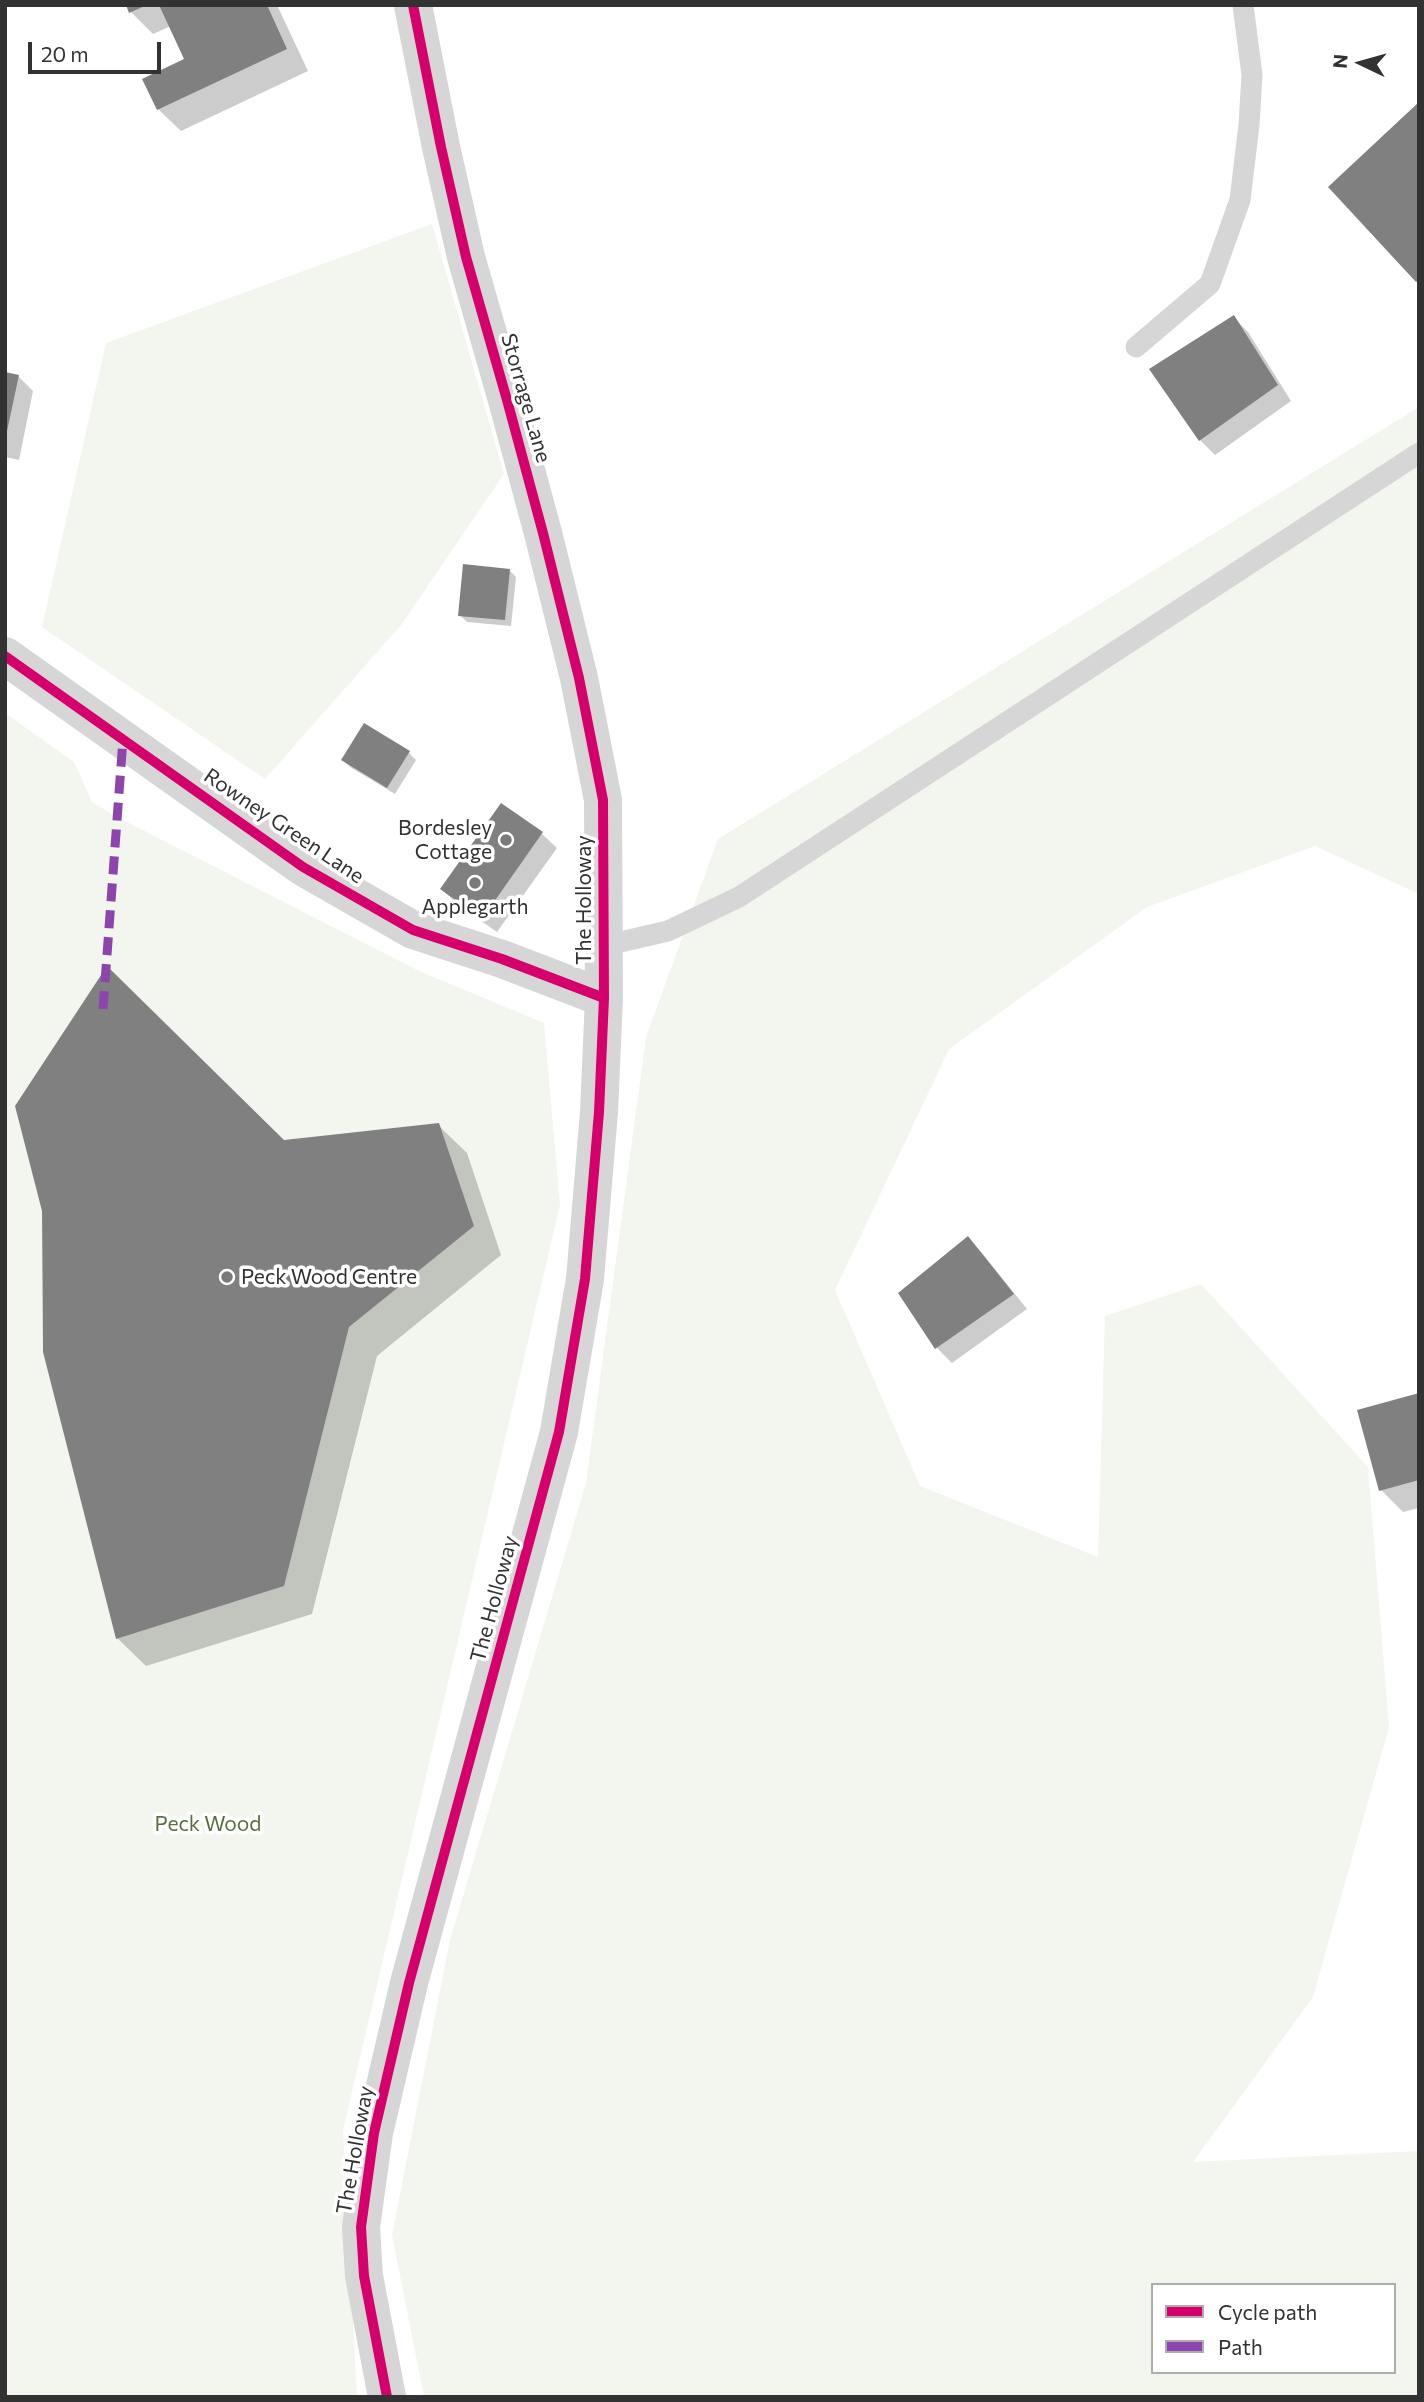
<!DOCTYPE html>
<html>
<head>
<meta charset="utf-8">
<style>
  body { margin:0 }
  #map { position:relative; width:1424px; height:2402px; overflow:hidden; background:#fff; font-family:Commissioner,sans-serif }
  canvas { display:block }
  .frame { position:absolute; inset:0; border:7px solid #323232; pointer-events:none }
  .legend { position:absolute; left:1151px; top:2283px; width:245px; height:91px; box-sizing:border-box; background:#fff; border:2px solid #adadad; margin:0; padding:9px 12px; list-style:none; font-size:21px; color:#323232 }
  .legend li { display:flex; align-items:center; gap:14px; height:35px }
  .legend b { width:35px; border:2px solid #adadad }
  .north { position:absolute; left:1326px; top:28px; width:70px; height:70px; -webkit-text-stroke:5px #fff; paint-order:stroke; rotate:275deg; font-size:19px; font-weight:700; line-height:28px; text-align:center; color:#323232 }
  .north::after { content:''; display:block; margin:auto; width:24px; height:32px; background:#323232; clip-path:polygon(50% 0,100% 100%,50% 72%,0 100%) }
  .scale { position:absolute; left:28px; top:42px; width:133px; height:32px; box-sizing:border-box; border:4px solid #323232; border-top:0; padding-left:9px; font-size:21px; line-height:24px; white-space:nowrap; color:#323232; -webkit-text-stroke:5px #fff; paint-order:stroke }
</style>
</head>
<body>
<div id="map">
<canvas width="1424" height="2402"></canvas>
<div class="frame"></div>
<ul class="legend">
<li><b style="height:9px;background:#d6006c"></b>Cycle path</li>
<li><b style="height:9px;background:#8e44ad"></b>Path</li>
</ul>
<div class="north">N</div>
<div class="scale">20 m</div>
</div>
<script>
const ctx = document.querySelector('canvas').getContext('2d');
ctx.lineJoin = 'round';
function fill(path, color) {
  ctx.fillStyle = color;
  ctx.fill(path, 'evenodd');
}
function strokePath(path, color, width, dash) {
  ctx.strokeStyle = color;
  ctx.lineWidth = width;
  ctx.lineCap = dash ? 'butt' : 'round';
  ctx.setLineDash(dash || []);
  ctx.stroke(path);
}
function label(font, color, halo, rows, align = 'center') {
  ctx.font = font + ' Commissioner,sans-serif';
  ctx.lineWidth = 7;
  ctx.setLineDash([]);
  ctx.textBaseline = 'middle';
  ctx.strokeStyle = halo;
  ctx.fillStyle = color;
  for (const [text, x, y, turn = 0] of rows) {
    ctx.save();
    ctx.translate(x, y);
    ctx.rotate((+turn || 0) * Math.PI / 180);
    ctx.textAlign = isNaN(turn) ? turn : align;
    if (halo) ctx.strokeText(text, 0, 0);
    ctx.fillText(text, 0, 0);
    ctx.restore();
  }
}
const green = new Path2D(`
  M 432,224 L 504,474 L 401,625 L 265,779 L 42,627 L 106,343 Z
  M 1419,407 L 1419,894 L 1315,846 L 1147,907 L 949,1049 L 835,1290 L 920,1486 L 1098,1557 L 1105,1316 L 1201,1284 L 1368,1467 L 1389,1727 L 1313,1997 L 1193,2162 L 1419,2151 L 1419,2397 L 424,2397 L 392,2235 L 450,1940 L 586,1483 L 646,1037 L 718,839 ZM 1153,2285 L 1394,2285 L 1394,2372 L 1153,2372 Z
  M 5,713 L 74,762 L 92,802 L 117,817 L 419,971 L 544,1023 L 560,1205 L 343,2130 L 357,2397 L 5,2397 ZM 107,966 L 284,1140 L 439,1123 L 474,1226 L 349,1327 L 284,1586 L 116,1639 L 43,1352 L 42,1211 Z`);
const shadow = new Path2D(`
  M 127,5 L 277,5 L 308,71 L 181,131 L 158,109 L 144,80 L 187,60 L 171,26 L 153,34 L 131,12 Z
  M 1233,317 L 1248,332 L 1291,401 L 1215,455 L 1200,440 Z
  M 5,373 L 18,376 L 33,391 L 19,460 L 5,457 Z
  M 509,570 L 516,577 L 511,626 L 467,622 L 460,615 Z
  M 409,753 L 416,760 L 395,794 L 350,767 L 343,760 Z
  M 502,805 L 542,834 L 557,848 L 497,932 L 457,904 L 442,889 Z
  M 438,1125 L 467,1153 L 501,1255 L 377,1356 L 312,1614 L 146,1666 L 117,1638 L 284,1142 Z
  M 967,1238 L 982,1253 L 1027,1309 L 952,1363 L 937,1348 L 901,1293 Z
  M 1419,1395 L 1419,1508 L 1403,1512 L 1381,1490 Z`);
const building = new Path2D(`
  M 126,5 L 147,5 L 129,13 Z
  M 159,5 L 267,5 L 287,49 L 157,110 L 142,79 L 184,59 Z
  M 1419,102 L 1419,280 L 1416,282 L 1328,187 Z
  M 1234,315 L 1278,385 L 1199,441 L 1149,369 Z
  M 5,372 L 19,375 L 6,436 L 5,435 Z
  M 463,564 L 510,569 L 505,620 L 458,616 Z
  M 364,723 L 410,751 L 387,788 L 341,760 Z
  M 501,803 L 543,832 L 482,919 L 440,889 Z
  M 107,966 L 284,1140 L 439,1123 L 474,1226 L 349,1327 L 284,1586 L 116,1639 L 43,1352 L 42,1211 L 15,1106 Z
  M 968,1236 L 1014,1294 L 935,1349 L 898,1293 Z
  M 1419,1393 L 1419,1480 L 1379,1491 L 1357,1410 Z`);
const service = new Path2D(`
  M 1136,347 L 1210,284 L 1240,200 L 1249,125 L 1252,75 L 1243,5
  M 603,946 L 668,931 L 739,897 L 1419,453`);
const minor = new Path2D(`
  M 5,656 L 303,867 L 413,930 L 502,959 L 604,998
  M 387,2397 L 364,2276 L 361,2227 L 374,2133 L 409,1983 L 559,1432 L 585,1279 L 599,1112 L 604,998 L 603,800 L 579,678 L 543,533 L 507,400 L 466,257 L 441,147 L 413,5`);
const quiet = new Path2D(`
  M 103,1009 L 123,739`);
const cycleway = new Path2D(`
  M 5,656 L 303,867 L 413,930 L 502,959 L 604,998
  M 387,2397 L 364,2276 L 361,2227 L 374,2133 L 409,1983 L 559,1432 L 585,1279 L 599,1112 L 604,998 L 603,800 L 579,678 L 543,533 L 507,400 L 466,257 L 441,147 L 413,5`);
const markers = [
  [506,840,7,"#7a7a7a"],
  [475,883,7,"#7a7a7a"],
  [227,1277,7,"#7a7a7a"]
];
const streetNames = [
  ["Storrage Lane",526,398,74],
  ["Rowney Green Lane",284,826,34],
  ["The Holloway",584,900,-90],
  ["The Holloway",494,1599,-75],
  ["The Holloway",355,2150,-80]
];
const poiNames = [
  ["Bordesley",492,828],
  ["Cottage",492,852],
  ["Applegarth",475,907,"center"],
  ["Peck Wood Centre",241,1277,"left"]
];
const parkNames = [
  ["Peck Wood",208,1824]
];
fill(green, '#f3f6ee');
fill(shadow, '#0003');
fill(building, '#808080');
strokePath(service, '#d6d6d6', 21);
strokePath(minor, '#d6d6d6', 38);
strokePath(quiet, '#8e44ad', 9, [18, 9]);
strokePath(cycleway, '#d6006c', 10);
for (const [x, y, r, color] of markers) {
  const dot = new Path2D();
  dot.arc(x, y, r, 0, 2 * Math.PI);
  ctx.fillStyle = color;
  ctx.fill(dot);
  strokePath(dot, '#fff', 2.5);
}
label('21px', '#323232', '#fff', streetNames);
label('21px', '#323232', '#fff', poiNames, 'right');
label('21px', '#58703d', '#fff', parkNames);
</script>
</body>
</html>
